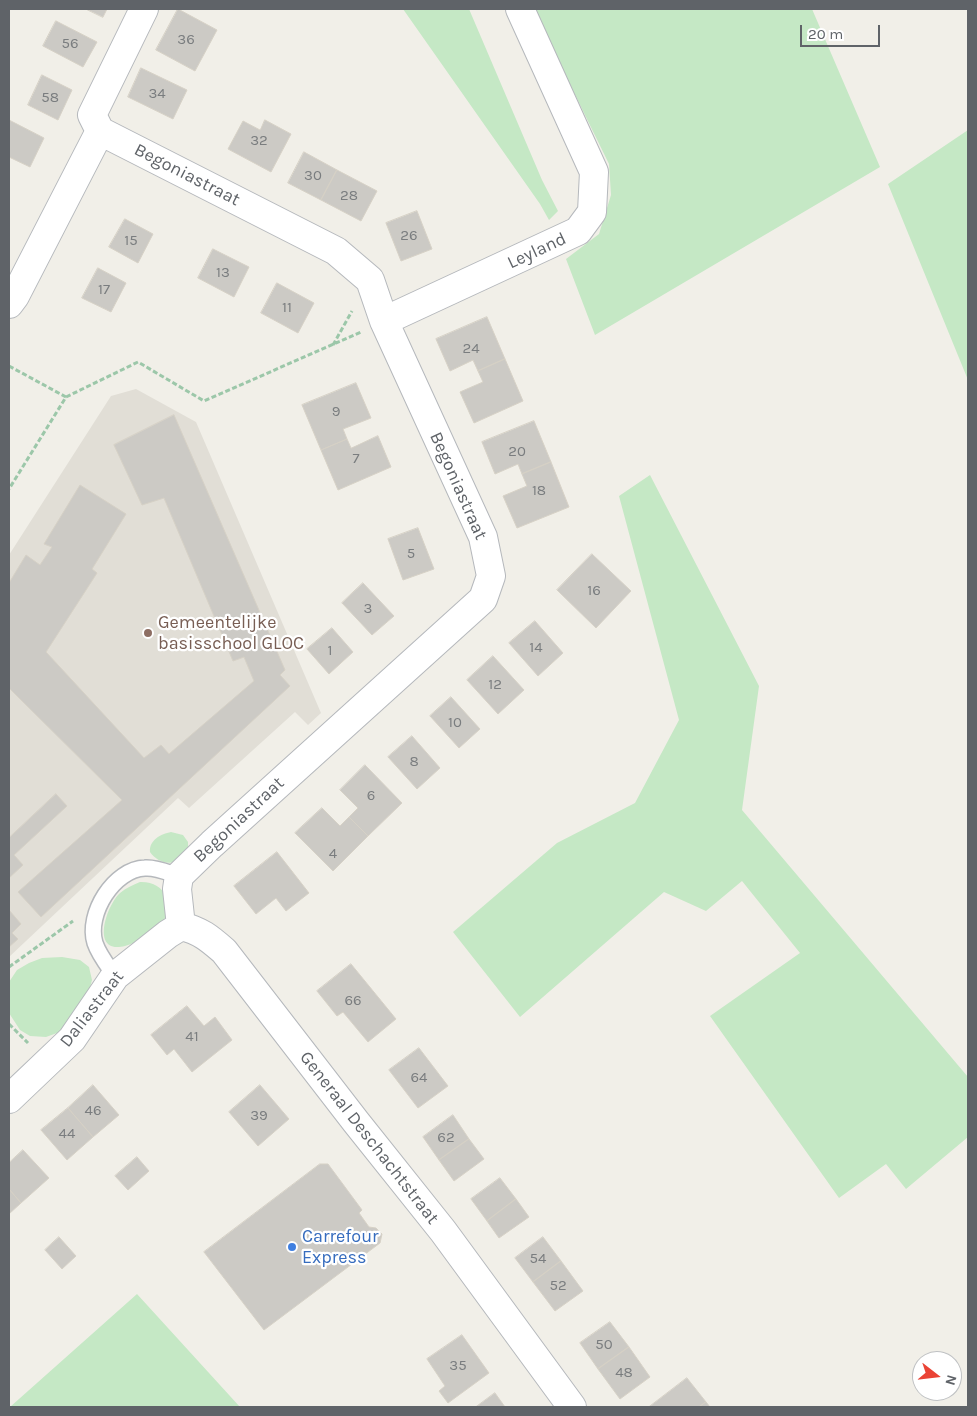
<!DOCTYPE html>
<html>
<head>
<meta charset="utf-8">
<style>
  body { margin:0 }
  #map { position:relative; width:977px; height:1416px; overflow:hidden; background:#f1efe8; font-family:Karla,sans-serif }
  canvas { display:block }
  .frame { position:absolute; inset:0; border:10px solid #5f6368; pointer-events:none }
  .north { position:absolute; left:912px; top:1351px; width:50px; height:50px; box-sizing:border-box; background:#fff; border:1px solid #bfc1c3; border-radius:50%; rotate:106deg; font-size:14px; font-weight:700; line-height:20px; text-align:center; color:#5f6368 }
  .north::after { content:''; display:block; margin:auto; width:18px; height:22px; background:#ea4335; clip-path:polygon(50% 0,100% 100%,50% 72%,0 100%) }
  .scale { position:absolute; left:800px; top:25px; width:80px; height:22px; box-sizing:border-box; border:2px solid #5f6368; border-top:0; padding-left:6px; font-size:15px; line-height:18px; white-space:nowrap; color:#5f6368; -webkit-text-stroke:4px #fff; paint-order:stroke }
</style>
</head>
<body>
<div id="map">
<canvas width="977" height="1416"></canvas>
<div class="frame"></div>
<div class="north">N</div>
<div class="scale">20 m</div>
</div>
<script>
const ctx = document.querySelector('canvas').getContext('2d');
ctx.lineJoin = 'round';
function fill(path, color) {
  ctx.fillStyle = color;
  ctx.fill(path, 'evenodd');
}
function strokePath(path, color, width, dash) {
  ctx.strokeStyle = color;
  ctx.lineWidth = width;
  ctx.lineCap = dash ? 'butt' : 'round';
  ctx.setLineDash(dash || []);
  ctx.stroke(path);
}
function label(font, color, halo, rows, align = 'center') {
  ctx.font = font + ' Karla,sans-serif';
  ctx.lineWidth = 4.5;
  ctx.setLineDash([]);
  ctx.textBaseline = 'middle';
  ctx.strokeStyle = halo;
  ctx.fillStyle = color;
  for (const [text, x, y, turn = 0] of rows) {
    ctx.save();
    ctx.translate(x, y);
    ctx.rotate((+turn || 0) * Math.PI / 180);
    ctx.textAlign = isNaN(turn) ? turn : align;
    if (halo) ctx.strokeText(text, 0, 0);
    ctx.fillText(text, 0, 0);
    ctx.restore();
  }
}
const education = new Path2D(`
  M 136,389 L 196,422 L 321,713 L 308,725 L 295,712 L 189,808 L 178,798 L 9,957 L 9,555 L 111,396 Z`);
const green = new Path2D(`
  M 403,9 L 469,9 L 542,180 L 558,211 L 549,220 L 540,204 Z
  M 533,9 L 812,9 L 880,167 L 595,335 L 566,259 L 599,234 L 611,195 L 609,164 Z
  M 968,130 L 968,380 L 888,184 Z
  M 650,475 L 759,686 L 742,810 L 968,1077 L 968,1137 L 906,1189 L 886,1164 L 839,1198 L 710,1016 L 800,953 L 742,881 L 706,911 L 664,892 L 520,1017 L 453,932 L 557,843 L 635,803 L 679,720 L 619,496 Z
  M 171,832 L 183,835 L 188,842 L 188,849 C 186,852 183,856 180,859 C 170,867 156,861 150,852 C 149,840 161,834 171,832 Z
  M 140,882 C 165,881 177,905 161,924 C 153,933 137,943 125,946 C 90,955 106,906 120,893 C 126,888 133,885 140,882 Z
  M 62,957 L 80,960 L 89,967 L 92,980 L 88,995 L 64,1028 L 57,1033 L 46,1037 L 30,1036 L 20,1030 L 9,1013 L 9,982 L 17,970 L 29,963 L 42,958 Z
  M 137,1294 L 240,1407 L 10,1407 Z`);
const building = new Path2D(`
  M 86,9 L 107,9 L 103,17 Z
  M 178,9 L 217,30 L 195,71 L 156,50 Z
  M 56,21 L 97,42 L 83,67 L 43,46 Z
  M 141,68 L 187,90 L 173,119 L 128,97 Z
  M 42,75 L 72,90 L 58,120 L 28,105 Z
  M 9,120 L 44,138 L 30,167 L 9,157 Z
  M 265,120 L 291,134 L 271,172 L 228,149 L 243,121 L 260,130 Z
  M 304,152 L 337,170 L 321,200 L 288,183 Z
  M 337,170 L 377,191 L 361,221 L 321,200 Z
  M 417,211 L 432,249 L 401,261 L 386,223 Z
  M 125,219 L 153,234 L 138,263 L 109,247 Z
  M 213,249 L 249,267 L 234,297 L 198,278 Z
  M 98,268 L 126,283 L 111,312 L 82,298 Z
  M 277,283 L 314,303 L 298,333 L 261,313 Z
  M 487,317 L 505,359 L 478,371 L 473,360 L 450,371 L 436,339 Z
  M 505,359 L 523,401 L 474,423 L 460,392 L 483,382 L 478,371 Z
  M 356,383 L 371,418 L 343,429 L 347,439 L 321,450 L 302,405 Z
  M 174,415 L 285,670 L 280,675 L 290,686 L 41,917 L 18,892 L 122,800 L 9,688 L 9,583 L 26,555 L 40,565 L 52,547 L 44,544 L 80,485 L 126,514 L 92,569 L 97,573 L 46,652 L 144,758 L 161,745 L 169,754 L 254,681 L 244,657 L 233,661 L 164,498 L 142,505 L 114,445 Z
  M 534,421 L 551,462 L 522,474 L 518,464 L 495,474 L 482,442 Z
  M 378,436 L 391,467 L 338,490 L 321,450 L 347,439 L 351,448 Z
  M 551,462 L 569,507 L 517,528 L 503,496 L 527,486 L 522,474 Z
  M 418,528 L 434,569 L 403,580 L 388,539 Z
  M 592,554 L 631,591 L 596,628 L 557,590 Z
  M 363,583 L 394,616 L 372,635 L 342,603 Z
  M 535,621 L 563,653 L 538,676 L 509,643 Z
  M 332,628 L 353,652 L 329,674 L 307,649 Z
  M 493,656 L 524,690 L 498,714 L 467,680 Z
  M 451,697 L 480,729 L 459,748 L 430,716 Z
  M 412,736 L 440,768 L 417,789 L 388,757 Z
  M 365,765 L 402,803 L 368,836 L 349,817 L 358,808 L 340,790 Z
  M 56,794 L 67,806 L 14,855 L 23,865 L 9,878 L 9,838 Z
  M 322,808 L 340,826 L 349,817 L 368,836 L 333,871 L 295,833 Z
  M 277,852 L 309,893 L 286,911 L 276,898 L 256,914 L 234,886 Z
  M 9,910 L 21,924 L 12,933 L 18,939 L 9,947 Z
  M 351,964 L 396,1019 L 368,1042 L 343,1012 L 337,1016 L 317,991 Z
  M 187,1006 L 204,1026 L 215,1017 L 232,1040 L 192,1072 L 174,1049 L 167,1055 L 151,1035 Z
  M 419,1048 L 448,1086 L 418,1108 L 389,1070 Z
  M 93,1085 L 119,1115 L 93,1137 L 68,1108 Z
  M 260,1085 L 289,1119 L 258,1146 L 229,1112 Z
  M 68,1108 L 93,1137 L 67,1160 L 41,1130 Z
  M 453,1115 L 469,1139 L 439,1160 L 423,1137 Z
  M 469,1139 L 484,1159 L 454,1181 L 439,1160 Z
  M 23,1150 L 49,1178 L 21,1203 L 9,1189 L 9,1163 Z
  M 137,1157 L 149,1171 L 128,1190 L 115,1176 Z
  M 320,1164 L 328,1164 L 362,1210 L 359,1213 L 369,1227 L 376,1228 L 382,1234 L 380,1243 L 264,1330 L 204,1252 Z
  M 500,1178 L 516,1199 L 487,1221 L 471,1199 Z
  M 9,1189 L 21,1203 L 9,1214 Z
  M 516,1199 L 529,1217 L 499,1238 L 487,1221 Z
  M 59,1237 L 76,1256 L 62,1269 L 45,1250 Z
  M 543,1237 L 561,1261 L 533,1282 L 515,1258 Z
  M 561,1261 L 583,1291 L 555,1311 L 533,1282 Z
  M 610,1322 L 629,1347 L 598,1369 L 580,1343 Z
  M 462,1335 L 489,1373 L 448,1403 L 439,1391 L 445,1386 L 427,1359 Z
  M 629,1347 L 650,1377 L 620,1399 L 598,1369 Z
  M 687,1378 L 706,1402 L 699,1407 L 649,1407 Z
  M 495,1393 L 505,1407 L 476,1407 Z
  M 706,1402 L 710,1407 L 699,1407 Z`);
const path = new Path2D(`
  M 333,345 L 352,311
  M 9,366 L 66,397 L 9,489
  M 66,397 L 138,362 L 204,401 L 361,332
  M 9,967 L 73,921
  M 9,1024 L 28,1043`);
const service = new Path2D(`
  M 115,976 C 108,966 99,955 95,943 C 86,914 114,869 145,868 C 156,867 169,873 179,876`);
const minor = new Path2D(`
  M 100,131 L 92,115 L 144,9
  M 9,304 L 15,296 L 100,131 L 336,251 L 370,280 L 384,321 L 483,537 L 491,576 L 483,599 L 212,844 L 179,876 L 177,889 L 181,926
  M 384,321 L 578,231 L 592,212 L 594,172 L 520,9
  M 181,926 C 201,931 209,938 224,951 L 356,1122 L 443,1231 L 572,1407
  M 9,1099 L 72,1039 L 115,976 L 168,934 L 181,926`);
const markers = [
  [148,633,5,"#8d6e63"],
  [292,1247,5,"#3f7fe0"]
];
const numberNames = [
  ["36",186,40],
  ["56",70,44],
  ["34",157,94],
  ["58",50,98],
  ["32",259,141],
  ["30",313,176],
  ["28",349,196],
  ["26",409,236],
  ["15",131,241],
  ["13",223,273],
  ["17",104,290],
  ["11",287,308],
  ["24",471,349],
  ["9",336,412],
  ["20",517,452],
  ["7",356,459],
  ["18",539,491],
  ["5",411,554],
  ["16",594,591],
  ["3",368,609],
  ["14",536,648],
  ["1",330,651],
  ["12",495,685],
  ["10",455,723],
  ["8",414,762],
  ["6",371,796],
  ["4",333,854],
  ["66",353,1001],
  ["41",192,1037],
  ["64",419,1078],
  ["46",93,1111],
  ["39",259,1116],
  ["44",67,1134],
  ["62",446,1138],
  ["54",538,1259],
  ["52",558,1286],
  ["50",604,1345],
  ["35",458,1366],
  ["48",624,1373]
];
const streetNames = [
  ["Begoniastraat",187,175,27],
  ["Leyland",537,251,-25],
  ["Begoniastraat",458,486,66],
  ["Begoniastraat",239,820,-43],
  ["Daliastraat",92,1009,-52],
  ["Generaal Deschachtstraat",369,1138,52]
];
const educationNames = [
  ["Gemeentelijke",158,623],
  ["basisschool GLOC",158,644]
];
const shopNames = [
  ["Carrefour",302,1237],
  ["Express",302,1258]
];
fill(education, '#e1ded6');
fill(green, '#c5e8c5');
fill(building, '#cccac5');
strokePath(building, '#d6d1c6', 1);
strokePath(service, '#b5b8bc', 18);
strokePath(minor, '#b5b8bc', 30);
strokePath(path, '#9cc7a9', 3, [5, 2.5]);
strokePath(service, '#fff', 15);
strokePath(minor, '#fff', 28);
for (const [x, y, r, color] of markers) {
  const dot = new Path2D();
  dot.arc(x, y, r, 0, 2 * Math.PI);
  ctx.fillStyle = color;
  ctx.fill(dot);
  strokePath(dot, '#fff', 2);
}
label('15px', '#7a7d7f', null, numberNames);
label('18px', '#5f6368', '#fff', streetNames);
label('18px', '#785e54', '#fff', educationNames, 'left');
label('18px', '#366cbe', '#fff', shopNames, 'left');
</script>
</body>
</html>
